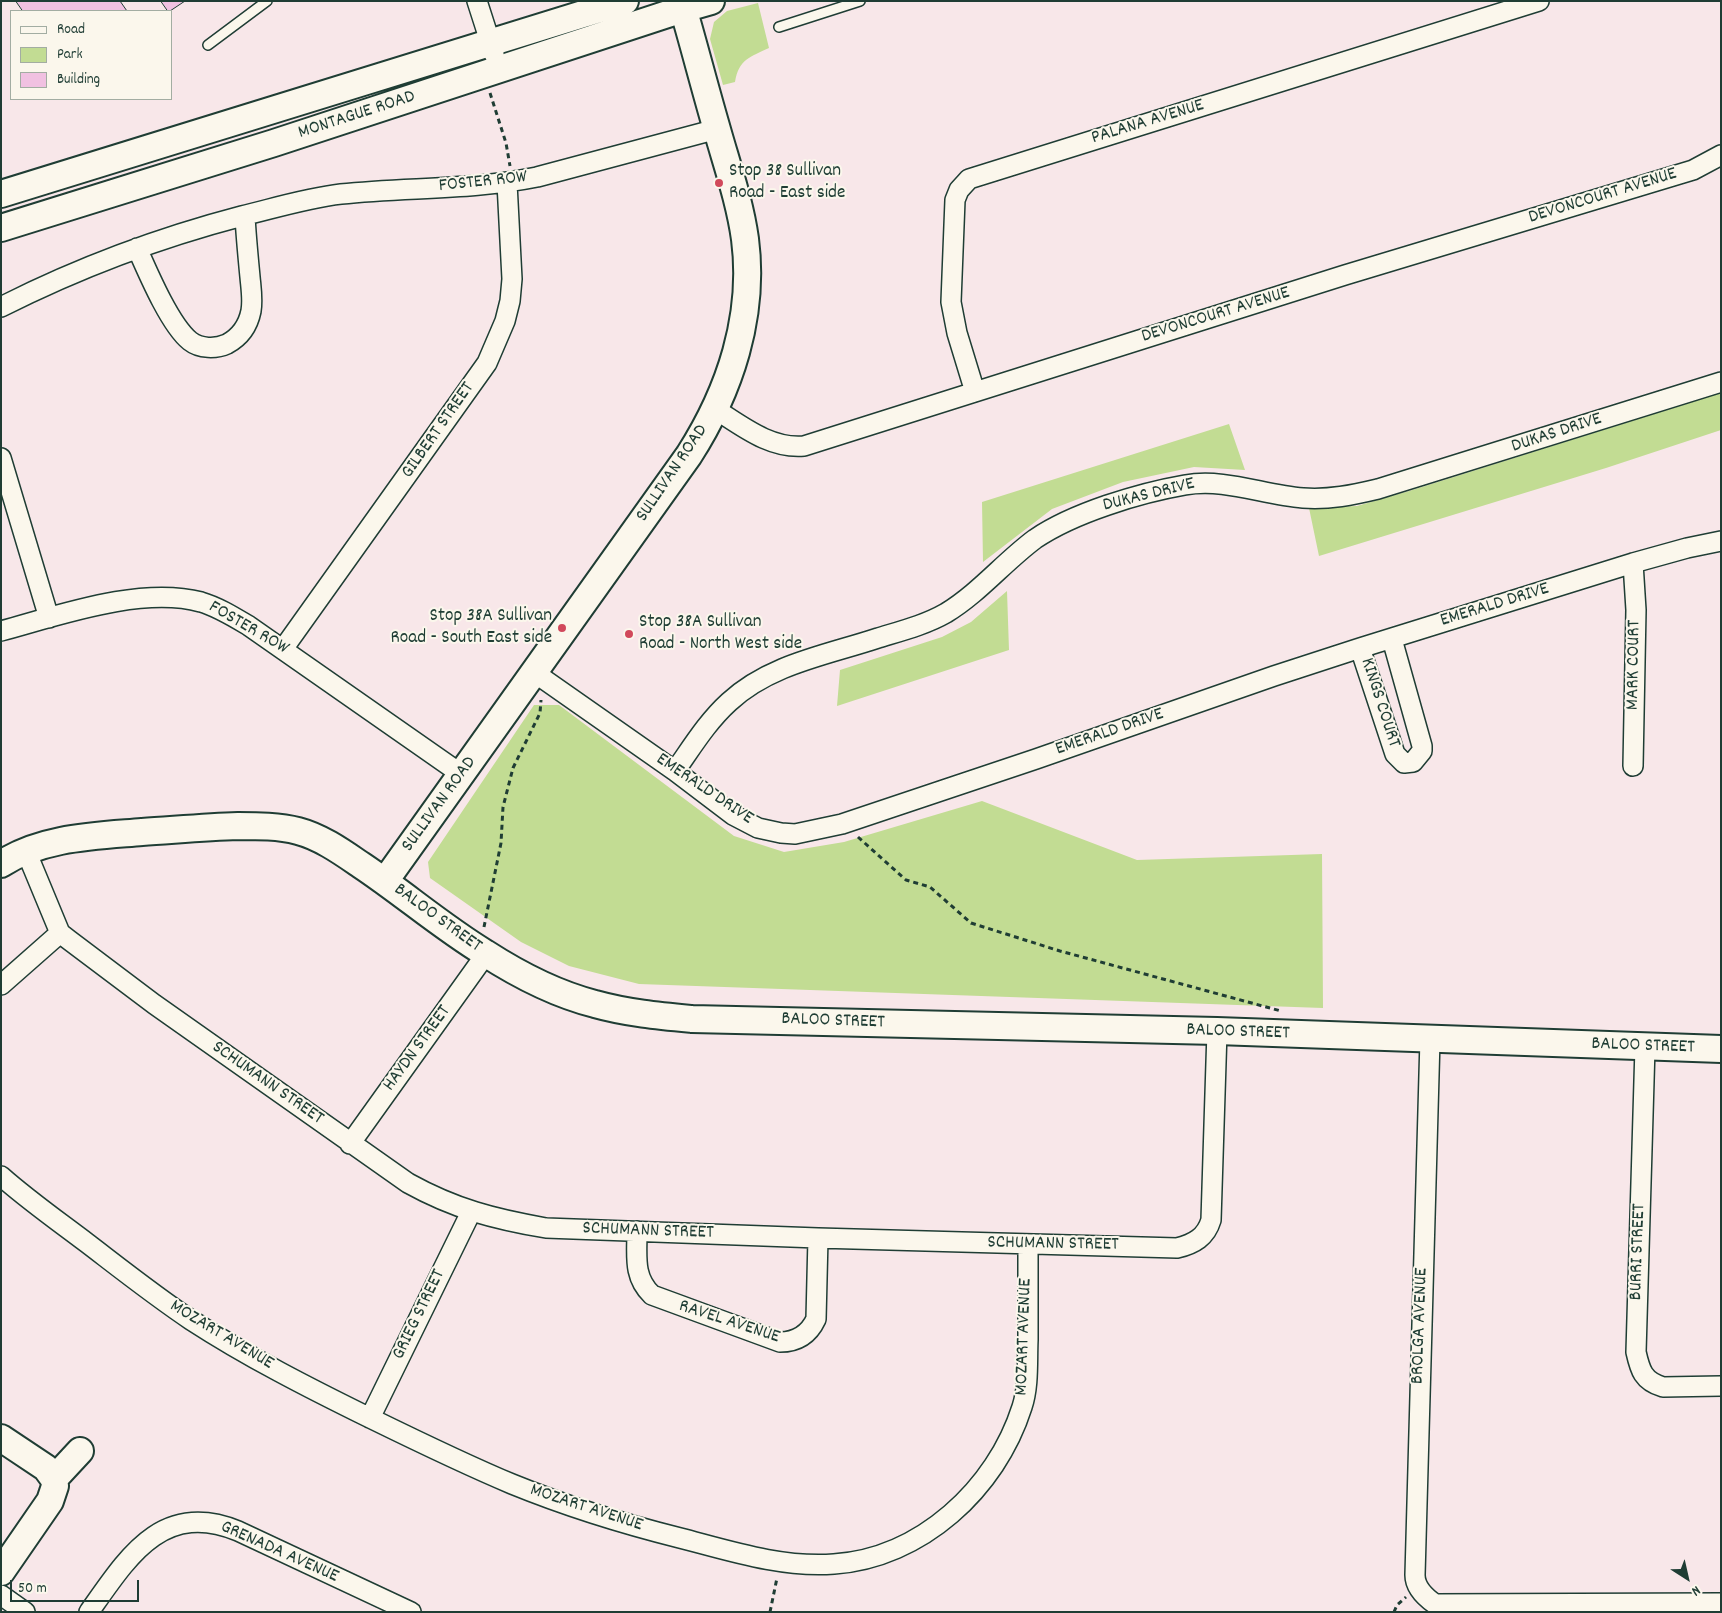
<!DOCTYPE html>
<html>
<head>
<meta charset="utf-8">
<style>
  body { margin:0 }
  #map { position:relative; width:1722px; height:1613px; overflow:hidden; background:#f8e7e9; font-family:Dekko,sans-serif }
  canvas { display:block }
  .frame { position:absolute; inset:0; border:2px solid #1f3d34; pointer-events:none }
  .legend { position:absolute; left:10px; top:10px; width:162px; height:90px; box-sizing:border-box; background:#fbf7ec; border:1px solid #a3ada2; margin:0; padding:6px 9px; list-style:none; font-size:15px; color:#1f3d34 }
  .legend li { display:flex; align-items:center; gap:10px; height:25px }
  .legend b { width:25px; border:1px solid #a3ada2 }
  .north { position:absolute; left:1662px; top:1553px; width:50px; height:50px; -webkit-text-stroke:4px #fbf7ec; paint-order:stroke; rotate:145deg; font-size:14px; font-weight:700; line-height:20px; text-align:center; color:#1f3d34 }
  .north::after { content:''; display:block; margin:auto; width:18px; height:22px; background:#1f3d34; clip-path:polygon(50% 0,100% 100%,50% 72%,0 100%) }
  .scale { position:absolute; left:10px; top:1580px; width:129px; height:22px; box-sizing:border-box; border:2px solid #1f3d34; border-top:0; padding-left:6px; font-size:15px; line-height:18px; white-space:nowrap; color:#1f3d34; -webkit-text-stroke:4px #fbf7ec; paint-order:stroke }
</style>
</head>
<body>
<div id="map">
<canvas width="1722" height="1613"></canvas>
<div class="frame"></div>
<ul class="legend">
<li><b style="height:6px;background:#fbf7ec"></b>Road</li>
<li><b style="height:14px;background:#c2dc93"></b>Park</li>
<li><b style="height:14px;background:#f1c1e1"></b>Building</li>
</ul>
<div class="north">N</div>
<div class="scale">50 m</div>
</div>
<script>
const ctx = document.querySelector('canvas').getContext('2d');
ctx.lineJoin = 'round';
function fill(path, color) {
  ctx.fillStyle = color;
  ctx.fill(path, 'evenodd');
}
function strokePath(path, color, width, dash) {
  ctx.strokeStyle = color;
  ctx.lineWidth = width;
  ctx.lineCap = dash ? 'butt' : 'round';
  ctx.setLineDash(dash || []);
  ctx.stroke(path);
}
function label(font, color, halo, rows, align = 'center') {
  ctx.font = font + ' Dekko,sans-serif';
  ctx.lineWidth = 4;
  ctx.setLineDash([]);
  ctx.textBaseline = 'middle';
  ctx.strokeStyle = halo;
  ctx.fillStyle = color;
  for (const [text, x, y, turn = 0] of rows) {
    ctx.save();
    ctx.translate(x, y);
    ctx.rotate((+turn || 0) * Math.PI / 180);
    ctx.textAlign = isNaN(turn) ? turn : align;
    if (halo) ctx.strokeText(text, 0, 0);
    ctx.fillText(text, 0, 0);
    ctx.restore();
  }
}
const green = new Path2D(`
  M 758,3 L 769,48 C 750,57 739,59 735,82 L 723,85 L 710,39 L 714,22 L 727,11 Z
  M 1721,393 L 1721,430 L 1606,468 L 1319,556 L 1309,508 L 1357,506 L 1409,491 Z
  M 1229,424 L 1245,470 L 1194,467 L 1123,482 L 1052,509 L 983,562 L 982,502 Z
  M 1007,591 L 1009,650 L 837,706 L 840,670 L 942,637 L 971,622 Z
  M 534,705 L 559,705 L 734,836 L 784,852 L 844,842 L 982,801 L 1137,860 L 1322,854 L 1323,1008 L 639,984 L 569,966 L 521,942 L 430,878 L 428,862 Z`);
const building = new Path2D(`
  M 16,1 L 120,1 L 127,11 L 23,11 Z
  M 161,1 L 185,1 L 170,11 L 168,11 Z`);
const path = new Path2D(`
  M 490,93 L 506,143 L 510,166
  M 858,837 L 906,880 L 930,887 L 971,923 L 1060,951 L 1281,1011
  M 484,927 L 501,843 L 503,807 L 513,768 L 540,713 L 541,700
  M 770,1612 L 777,1578
  M 1394,1612 L 1397,1605 L 1406,1597`);
const lane = new Path2D(`
  M 779,27 L 860,1
  M 208,45 L 267,1`);
const street = new Path2D(`
  M 477,1 L 494,54
  M 137,248 C 148,273 170,325 190,341 C 200,349 216,349 227,344 C 240,337 248,326 251,311 C 253,300 251,288 250,277 C 248,256 246,236 245,216
  M 1,307 C 78,268 158,238 242,216 C 275,208 307,198 341,194 C 407,187 473,190 537,177 L 717,129
  M 975,392 L 957,333 L 951,302 L 955,200 L 959,190 L 969,179 L 1539,1
  M 715,409 C 742,426 770,449 804,446 L 1345,275 L 1693,170 L 1721,155
  M 1,458 L 49,618
  M 1633,563 L 1636,610 L 1633,766
  M 1,631 C 60,615 141,586 201,602 C 218,607 234,617 249,626 L 461,774
  M 1360,648 L 1395,754 L 1404,763 L 1413,762 L 1422,751 L 1422,746 L 1392,639
  M 283,649 L 487,363 L 505,321 L 510,301 L 512,279 L 507,183
  M 535,673 L 675,771 L 733,815 L 758,828 L 781,833 L 795,834 L 842,824 L 1036,759 L 1274,676 L 1360,648 L 1633,563 L 1687,548 L 1721,541
  M 675,771 C 692,747 707,722 729,702 C 770,664 827,655 878,638 C 901,631 925,625 946,613 C 979,593 1004,562 1035,539 C 1073,513 1139,493 1185,485 C 1225,478 1263,495 1303,498 C 1329,500 1353,495 1378,489 L 1721,382
  M 26,851 L 60,933 L 69,940 L 154,1004 L 408,1183 C 455,1209 494,1219 546,1228 L 818,1238 L 1177,1248 C 1194,1244 1206,1237 1211,1220 L 1217,1031
  M 1,985 L 60,933
  M 1430,1039 L 1415,1575 C 1415,1588 1425,1597 1435,1604 L 1721,1603
  M 1645,1047 L 1636,1352 C 1640,1370 1643,1381 1663,1387 L 1721,1386
  M 350,1144 L 486,954
  M 1,1176 C 28,1200 58,1221 87,1243 C 121,1269 155,1296 191,1320 C 248,1357 309,1388 370,1418 C 417,1441 464,1464 512,1484 C 566,1506 624,1524 680,1538 C 730,1551 782,1568 834,1564 C 921,1558 996,1489 1022,1407 C 1029,1386 1027,1362 1028,1340 C 1028,1308 1028,1276 1028,1245
  M 637,1231 C 637,1256 633,1277 652,1295 L 780,1342 C 797,1342 809,1334 816,1319 L 818,1238
  M 370,1418 L 471,1212
  M 1,1595 L 25,1612
  M 89,1612 C 128,1557 162,1500 238,1531 L 411,1612`);
const secondary = new Path2D(`
  M 1,194 L 625,1
  M 1,228 L 274,143 L 683,9 L 711,1
  M 1,864 C 42,837 95,836 142,832 C 174,830 206,827 238,826 C 258,826 279,826 298,831 C 321,837 342,852 361,865 C 403,893 442,927 485,953 C 519,975 556,994 595,1004 C 627,1013 660,1016 692,1019 L 1217,1031 L 1721,1049
  M 385,881 L 689,455 C 730,391 755,316 745,239 C 740,203 728,168 718,133 C 705,89 694,45 681,1
  M 1,1438 L 46,1468 L 54,1479
  M 1,1572 L 50,1501 L 55,1486 L 54,1479 L 80,1451`);
const markers = [
  [719,183,5,"#d1495b"],
  [562,628,5,"#d1495b"],
  [629,634,5,"#d1495b"]
];
const streetNames = [
  ["MONTAGUE ROAD",357,116,-18],
  ["PALANA AVENUE",1148,123,-17],
  ["FOSTER ROW",483,183,-6],
  ["DEVONCOURT AVENUE",1603,197,-17],
  ["DEVONCOURT AVENUE",1216,316,-17],
  ["GILBERT STREET",439,431,-55],
  ["DUKAS DRIVE",1557,434,-18],
  ["SULLIVAN ROAD",673,474,-56],
  ["DUKAS DRIVE",1149,496,-14],
  ["EMERALD DRIVE",1495,606,-17],
  ["FOSTER ROW",248,629,30],
  ["MARK COURT",1635,665,-89],
  ["KINGS COURT",1379,703,72],
  ["EMERALD DRIVE",1110,733,-19],
  ["EMERALD DRIVE",704,790,34],
  ["SULLIVAN ROAD",440,805,-54],
  ["BALOO STREET",437,919,36],
  ["BALOO STREET",833,1022,2],
  ["BALOO STREET",1238,1033,2],
  ["BALOO STREET",1643,1047,2],
  ["HAYDN STREET",418,1049,-54],
  ["SCHUMANN STREET",267,1084,35],
  ["SCHUMANN STREET",648,1232,2],
  ["SCHUMANN STREET",1053,1245,1],
  ["BURRI STREET",1639,1252,-88],
  ["GRIEG STREET",420,1315,-64],
  ["RAVEL AVENUE",729,1323,18],
  ["BROLGA AVENUE",1421,1326,-88],
  ["MOZART AVENUE",221,1336,31],
  ["MOZART AVENUE",1025,1337,-88],
  ["MOZART AVENUE",586,1509,18],
  ["GRENADA AVENUE",279,1553,24]
];
const poiNames = [
  ["Stop 38 Sullivan",729,172],
  ["Road - East side",729,194],
  ["Stop 38A Sullivan",552,617,"right"],
  ["Road - South East side",552,639,"right"],
  ["Stop 38A Sullivan",639,623],
  ["Road - North West side",639,645]
];
fill(green, '#c2dc93');
fill(building, '#f1c1e1');
strokePath(building, '#1f3d34', 1);
strokePath(lane, '#1f3d34', 12);
strokePath(street, '#1f3d34', 22);
strokePath(secondary, '#1f3d34', 30);
strokePath(path, '#1f3d34', 3, [5, 4]);
strokePath(lane, '#fbf7ec', 9);
strokePath(street, '#fbf7ec', 19);
strokePath(secondary, '#fbf7ec', 26);
for (const [x, y, r, color] of markers) {
  const dot = new Path2D();
  dot.arc(x, y, r, 0, 2 * Math.PI);
  ctx.fillStyle = color;
  ctx.fill(dot);
  strokePath(dot, '#fbf7ec', 2);
}
label('19px', '#1f3d34', '#fbf7ec', streetNames);
label('19px', '#1f3d34', '#fbf7ec', poiNames, 'left');
</script>
</body>
</html>
